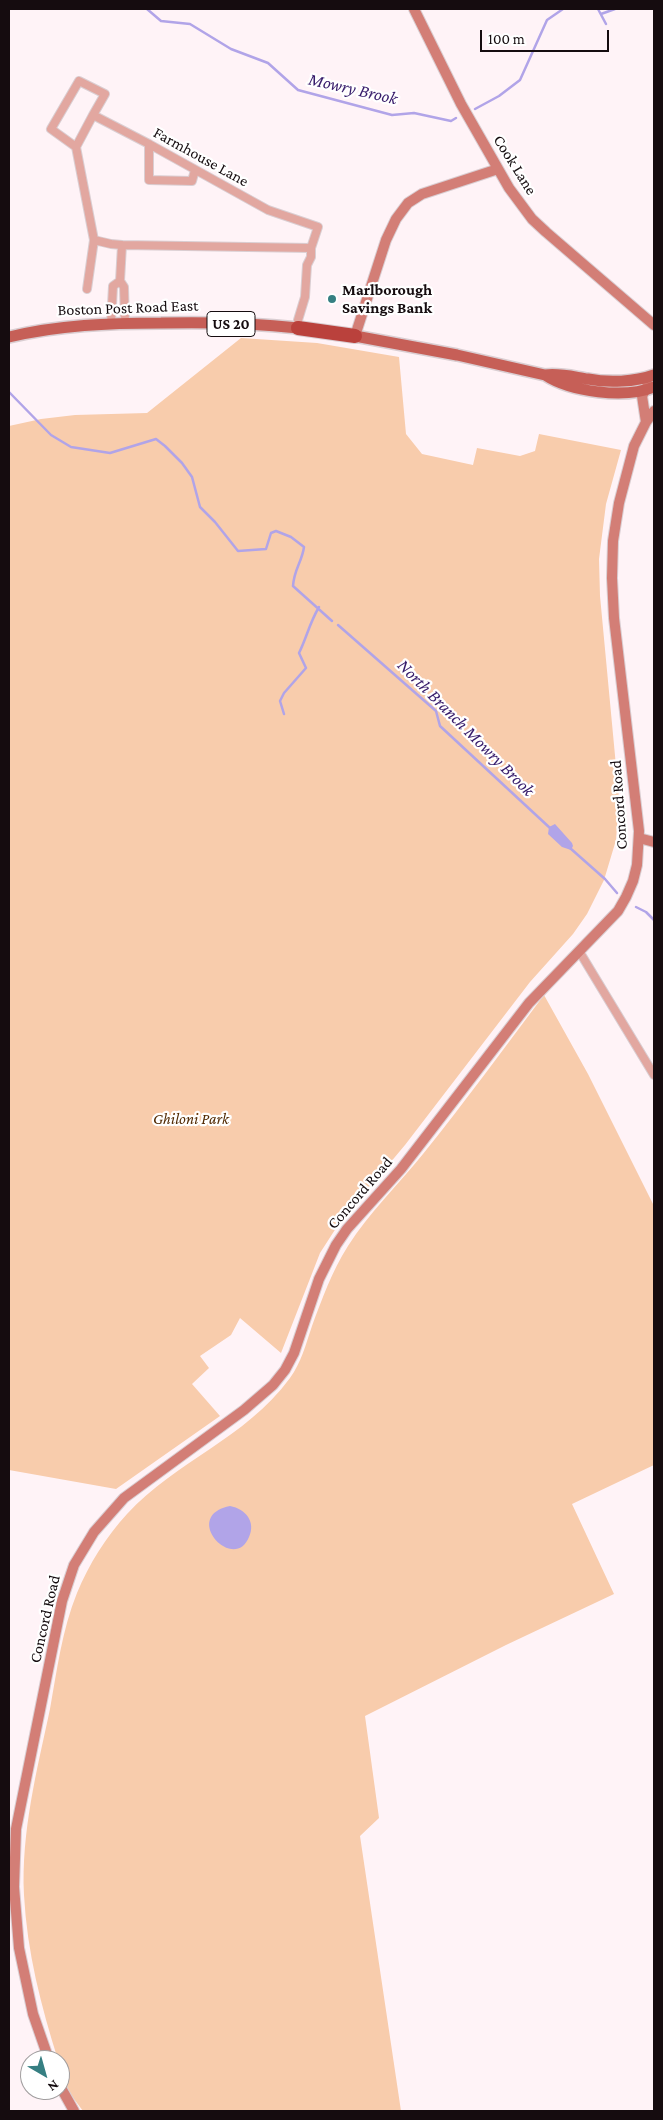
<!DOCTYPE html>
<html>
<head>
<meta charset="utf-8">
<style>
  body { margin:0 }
  #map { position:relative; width:663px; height:2120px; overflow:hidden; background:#fff3f7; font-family:"Crimson Pro",serif }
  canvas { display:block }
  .frame { position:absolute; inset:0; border:10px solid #150c0f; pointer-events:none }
  .north { position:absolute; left:20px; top:2050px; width:50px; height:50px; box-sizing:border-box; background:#fff; border:1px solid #a19e9f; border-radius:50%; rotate:142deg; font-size:14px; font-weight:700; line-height:20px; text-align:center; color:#150c0f }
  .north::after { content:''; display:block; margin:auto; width:18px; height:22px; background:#367f82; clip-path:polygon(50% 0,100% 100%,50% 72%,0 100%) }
  .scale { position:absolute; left:480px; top:30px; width:129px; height:22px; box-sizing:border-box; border:2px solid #150c0f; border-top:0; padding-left:6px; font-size:15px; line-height:18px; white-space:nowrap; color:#150c0f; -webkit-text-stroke:4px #fff; paint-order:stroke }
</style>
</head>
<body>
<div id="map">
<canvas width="663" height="2120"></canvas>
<div class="frame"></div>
<div class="north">N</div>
<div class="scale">100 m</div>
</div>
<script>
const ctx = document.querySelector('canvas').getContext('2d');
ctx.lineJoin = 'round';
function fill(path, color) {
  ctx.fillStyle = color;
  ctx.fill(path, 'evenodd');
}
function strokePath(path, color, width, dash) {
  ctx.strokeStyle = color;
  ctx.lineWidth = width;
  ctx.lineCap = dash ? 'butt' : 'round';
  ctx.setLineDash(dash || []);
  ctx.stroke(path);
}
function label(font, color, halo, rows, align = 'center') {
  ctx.font = font + ' "Crimson Pro",serif';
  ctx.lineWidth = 4.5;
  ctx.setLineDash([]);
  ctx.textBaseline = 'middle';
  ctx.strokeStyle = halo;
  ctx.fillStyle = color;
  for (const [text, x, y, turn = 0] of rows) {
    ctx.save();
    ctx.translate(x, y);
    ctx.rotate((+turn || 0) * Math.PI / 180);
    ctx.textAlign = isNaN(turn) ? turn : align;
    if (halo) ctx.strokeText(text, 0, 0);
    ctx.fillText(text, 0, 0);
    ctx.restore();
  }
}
const green = new Path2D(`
  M 241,338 L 317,343 L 399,357 L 406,434 L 422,454 L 473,465 L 477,448 L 520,456 L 535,451 L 539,434 L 621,450 L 606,504 L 599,559 L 600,596 L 619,798 L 616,840 L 604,880 L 587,914 L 573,934 L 530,982 L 405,1145 L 338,1225 L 320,1253 L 281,1353 L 240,1318 L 231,1335 L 200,1356 L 209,1368 L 192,1384 L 220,1416 L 116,1489 L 9,1470 L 9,426 L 41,419 L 75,415 L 147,413 Z
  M 544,995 L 588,1074 L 654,1206 L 654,1465 L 572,1504 L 614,1594 L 506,1645 L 365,1716 L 379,1818 L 360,1836 L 401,2111 L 83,2111 L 62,2083 L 65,2081 L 60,2060 L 58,2060 C 41,2006 27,1952 24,1895 C 21,1832 37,1770 50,1709 C 57,1670 62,1630 77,1593 C 89,1564 106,1537 127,1514 C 177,1460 244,1440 290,1378 C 301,1363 306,1344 312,1326 C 322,1299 332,1271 348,1246 C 369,1213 398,1185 423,1154 C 465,1102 504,1048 544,995 Z`);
const water = new Path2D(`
  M 555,824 L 572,843 L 573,846 L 571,850 L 562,847 L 548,834 L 549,827 Z
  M 230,1506 C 246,1509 256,1522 249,1537 C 234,1574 180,1516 230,1506 Z`);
const stream = new Path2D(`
  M 147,9 L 161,21 L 190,24 L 231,49 L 268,63 L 298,90 L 392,115 L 414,113 L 451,121 L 456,118
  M 598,9 L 606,24
  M 601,14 L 615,9
  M 475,109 L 499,96 L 520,80 L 547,20 L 563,9
  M 9,392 L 51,435 L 71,447 L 110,453 L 156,439 L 165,446 L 182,463 L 192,477 L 200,507 L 215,522 L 238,551 L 266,549 L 271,533 L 276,531 L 291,537 L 304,547 C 302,562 294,569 293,586 L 332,621
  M 338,625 L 436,711 L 440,726 L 550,828
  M 284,714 L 280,701 L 284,693 L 306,668 L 299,653 C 307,637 309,624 319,607
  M 570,848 L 605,879 L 617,893
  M 636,907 L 646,912 L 654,920`);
const street = new Path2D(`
  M 149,144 L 149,180 L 192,181 L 195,170
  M 76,147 L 93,115
  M 94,240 L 111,244 L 122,245
  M 87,289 L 94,240 L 76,147 L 51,129 L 79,81 L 105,94 L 93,115 L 149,144 L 268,210 L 318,227 L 311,248 L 122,245 L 120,281 L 124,287 L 125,323
  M 111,324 L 113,286 L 120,281
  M 298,328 L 298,320 L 305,297 L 307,265 L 311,257 L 311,248
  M 579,951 L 654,1075`);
const secondary = new Path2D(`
  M 414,9 L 461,104 L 509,188 L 532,219 L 546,232 L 654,325
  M 355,336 L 386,240 L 396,219 L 408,203 L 422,194 L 498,169
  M 646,422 L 642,396 L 648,385
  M 639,838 L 654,842
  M 49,2060 L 33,2014 L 19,1948 L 14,1887 L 16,1829 L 62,1601 L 74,1565 L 94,1532 L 124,1498 L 244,1410 L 273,1385 L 285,1370 L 294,1353 L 319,1279 L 336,1245 L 347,1229 L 401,1169 L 529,1003 L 618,911 L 626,897 L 633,881 L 637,865 L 639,831 L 614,618 L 612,578 L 613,541 L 619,503 L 634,446 L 646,422 L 654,411
  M 60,2086 L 74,2111`);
const primary = new Path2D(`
  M 355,336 L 457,355 L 545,375 C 571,392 625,399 654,387
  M 9,337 C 59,325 109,323 161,323 C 206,322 253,323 298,328
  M 545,375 C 560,373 574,377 588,379 C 608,383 635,382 654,375`);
const highway = new Path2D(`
  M 298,328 L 355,336`);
const markers = [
  [332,299,5,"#367f82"]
];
const shields = [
  [231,324,48]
];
const shieldNames = [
  ["US 20",231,324]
];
const streetNames = [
  ["Farmhouse Lane",201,157,29],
  ["Cook Lane",515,165,58],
  ["Boston Post Road East",128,308,-2],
  ["Concord Road",619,805,-94],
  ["Concord Road",360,1193,-49],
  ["Concord Road",45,1619,-77]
];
const poiNames = [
  ["Marlborough",342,290],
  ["Savings Bank",342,308]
];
const parkNames = [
  ["Ghiloni Park",191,1119]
];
const waterNames = [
  ["Mowry Brook",353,89,13],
  ["North Branch Mowry Brook",466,728,45]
];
fill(green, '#f8ccac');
fill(water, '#b1a4e8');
strokePath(stream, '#b1a4e8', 2.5);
strokePath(street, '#daced2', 10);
strokePath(secondary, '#daced2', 12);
strokePath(primary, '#daced2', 14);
strokePath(highway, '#daced2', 16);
strokePath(street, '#e2a7a0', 8);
strokePath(secondary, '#d37e76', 10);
strokePath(primary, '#c65f57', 11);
strokePath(highway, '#ba413c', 14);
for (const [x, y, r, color] of markers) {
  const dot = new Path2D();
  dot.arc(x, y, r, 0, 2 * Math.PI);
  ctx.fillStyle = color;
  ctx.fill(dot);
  strokePath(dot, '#fff', 2);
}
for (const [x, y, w] of shields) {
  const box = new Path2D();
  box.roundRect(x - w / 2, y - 12.5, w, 25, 4);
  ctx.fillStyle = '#fff';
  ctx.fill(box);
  strokePath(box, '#150c0f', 1);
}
label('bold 15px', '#150c0f', null, shieldNames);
label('16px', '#150c0f', '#fff', streetNames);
label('bold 16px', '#150c0f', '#fff', poiNames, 'left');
label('italic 16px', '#512902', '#fff', parkNames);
label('italic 18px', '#371c6b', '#fff', waterNames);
</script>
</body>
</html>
